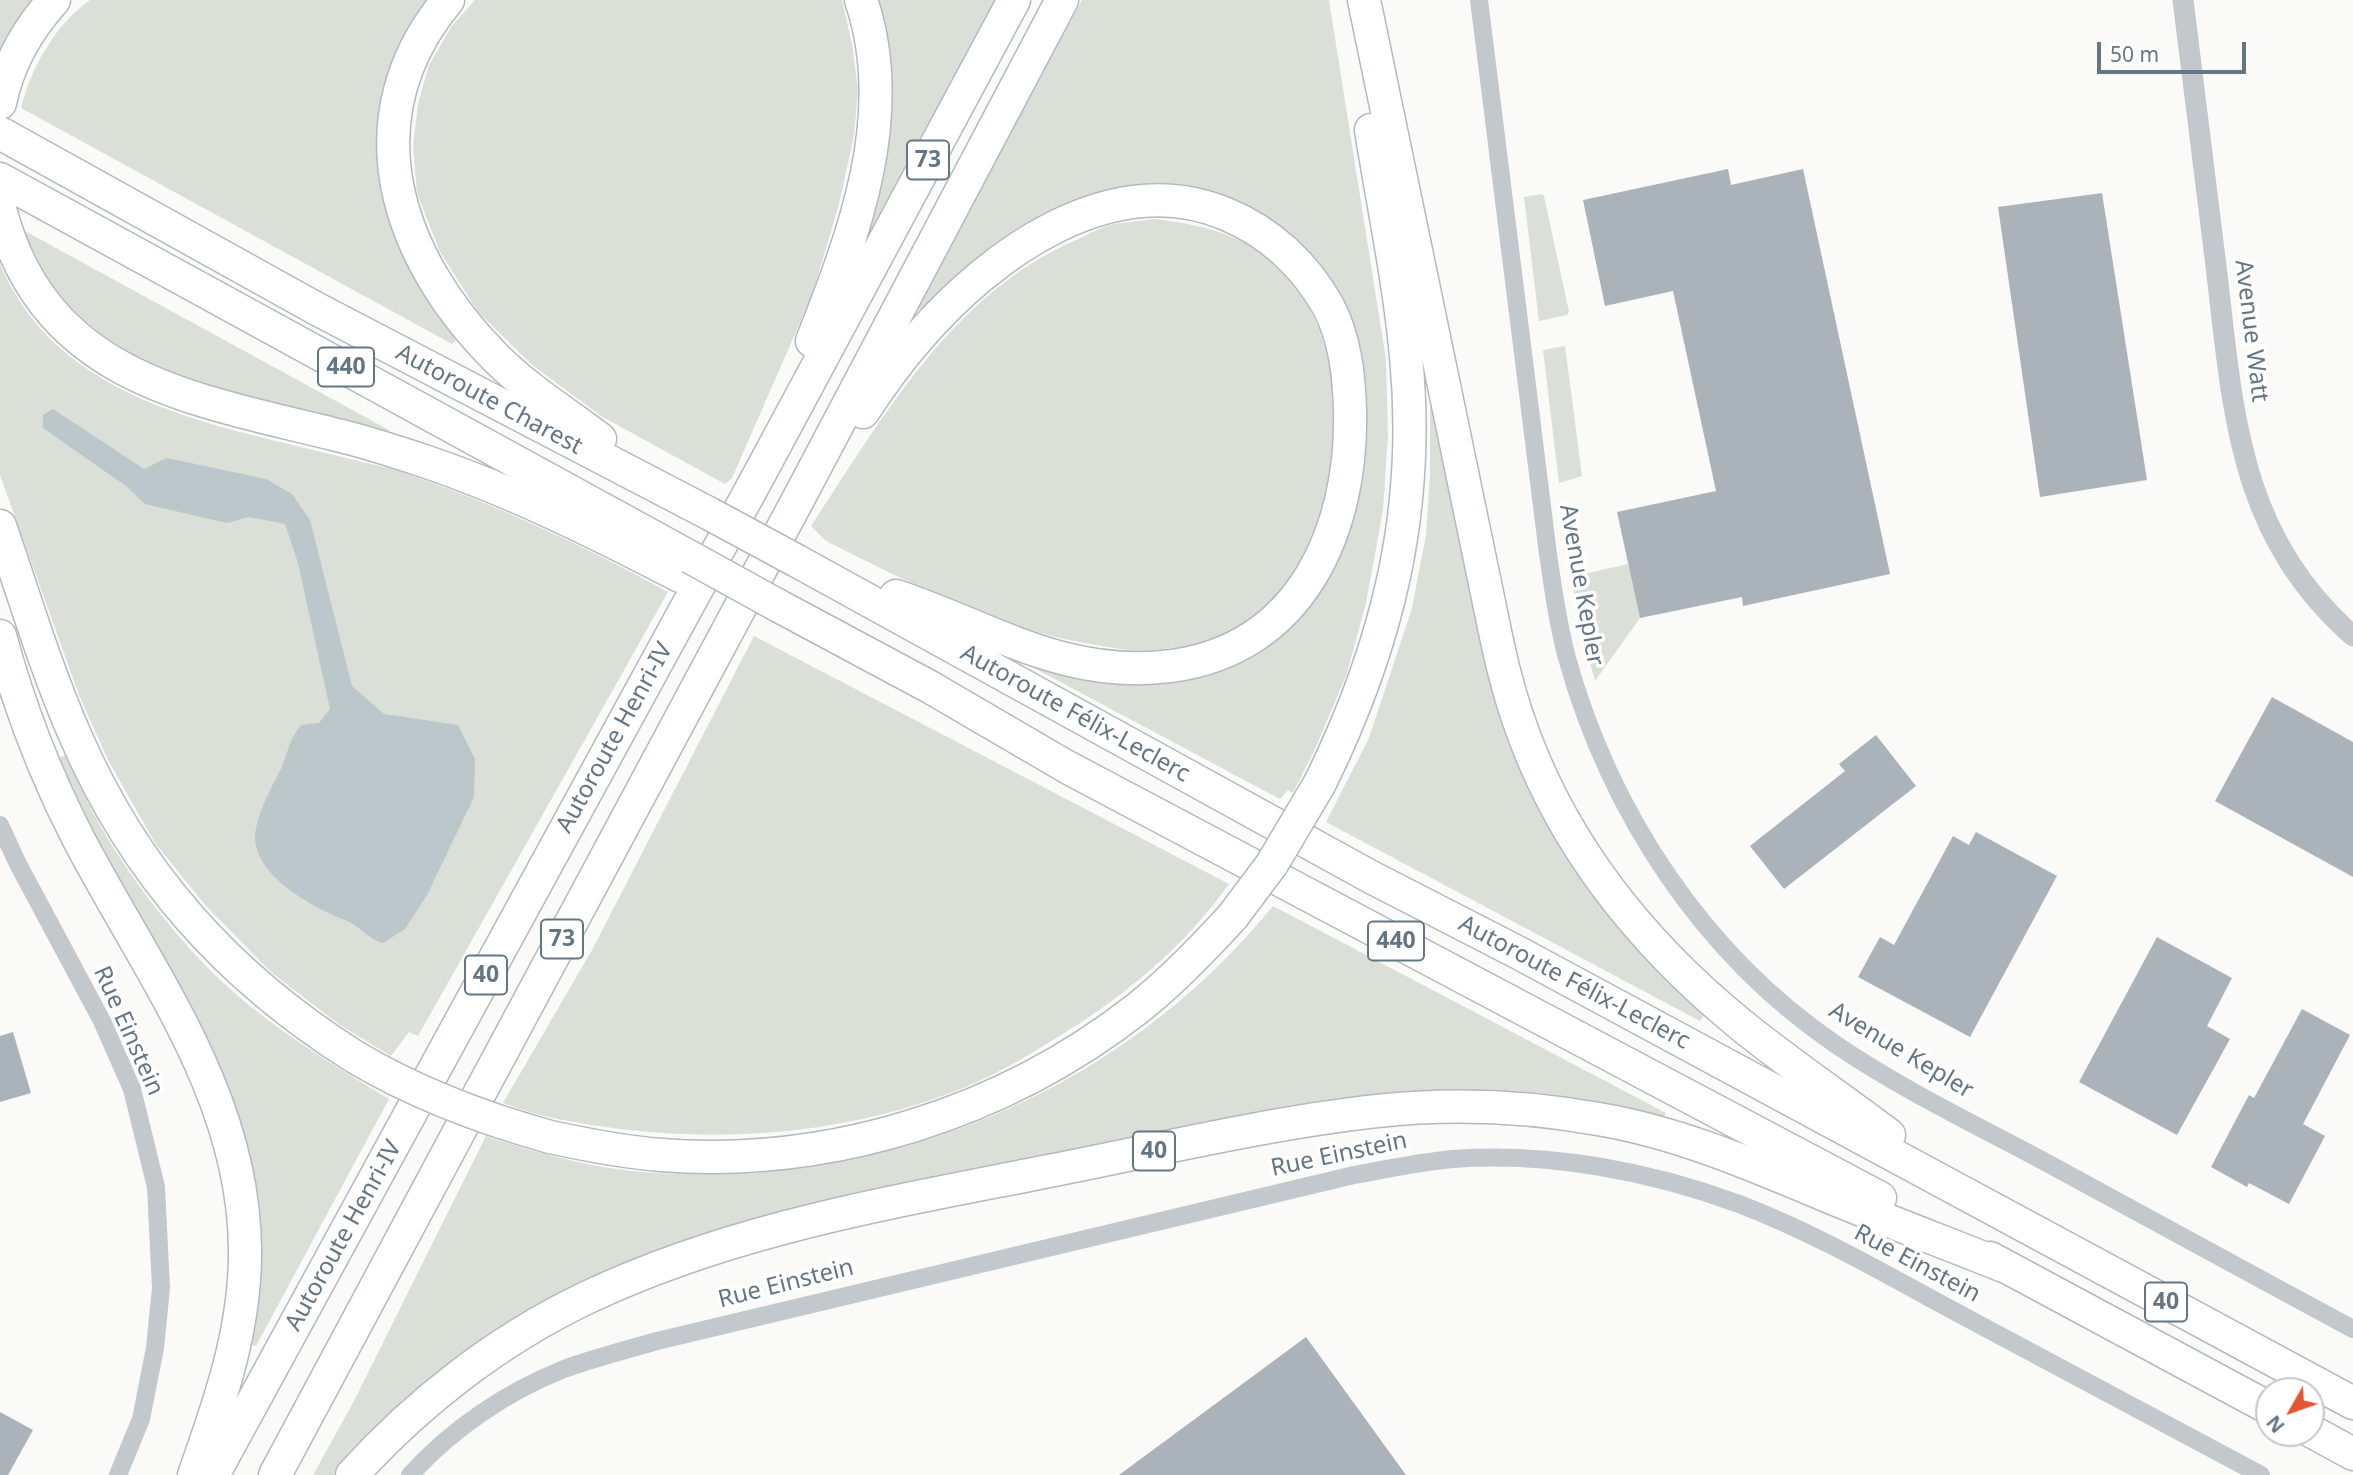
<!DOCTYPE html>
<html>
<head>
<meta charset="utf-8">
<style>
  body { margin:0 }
  #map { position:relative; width:2353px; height:1475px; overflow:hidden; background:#fafaf8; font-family:"Noto Sans",sans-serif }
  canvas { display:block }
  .north { position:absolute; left:2255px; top:1377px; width:70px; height:70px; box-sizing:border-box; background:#fff; border:2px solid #c1c8cd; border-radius:50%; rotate:230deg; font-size:19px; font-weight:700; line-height:28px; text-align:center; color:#657683 }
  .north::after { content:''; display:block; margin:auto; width:24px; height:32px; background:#e4572e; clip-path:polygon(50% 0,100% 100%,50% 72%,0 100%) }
  .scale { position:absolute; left:2097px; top:42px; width:149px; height:32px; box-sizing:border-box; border:4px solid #657683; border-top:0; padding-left:9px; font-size:21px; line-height:24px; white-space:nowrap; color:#657683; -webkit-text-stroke:5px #fff; paint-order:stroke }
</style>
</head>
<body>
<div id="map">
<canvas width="2353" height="1475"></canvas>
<div class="north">N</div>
<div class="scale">50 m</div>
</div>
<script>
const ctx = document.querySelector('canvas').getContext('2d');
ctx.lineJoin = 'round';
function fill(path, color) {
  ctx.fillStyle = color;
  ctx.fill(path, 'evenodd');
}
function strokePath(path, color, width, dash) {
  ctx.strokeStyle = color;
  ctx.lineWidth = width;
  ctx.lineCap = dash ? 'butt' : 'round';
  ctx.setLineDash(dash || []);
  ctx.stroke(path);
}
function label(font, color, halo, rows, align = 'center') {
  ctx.font = font + ' "Noto Sans",sans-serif';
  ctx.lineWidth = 7;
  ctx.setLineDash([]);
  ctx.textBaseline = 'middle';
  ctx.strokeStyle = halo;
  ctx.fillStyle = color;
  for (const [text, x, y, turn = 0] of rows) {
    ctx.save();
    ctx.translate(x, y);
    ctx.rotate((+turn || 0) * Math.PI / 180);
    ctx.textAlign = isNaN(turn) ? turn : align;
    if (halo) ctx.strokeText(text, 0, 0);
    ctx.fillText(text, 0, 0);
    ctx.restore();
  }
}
const green = new Path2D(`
  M 0,0 L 38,0 L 0,55 Z
  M 90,0 L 433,0 L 381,125 L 459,337 L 452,344 L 21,108 C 31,68 55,25 90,0 Z
  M 475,0 L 842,0 L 852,44 L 858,90 L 854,136 L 838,208 L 812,295 L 732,478 L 725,484 L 601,416 L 531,364 L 478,312 L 439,250 L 417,193 L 413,147 L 418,104 L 429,65 L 451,27 Z
  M 878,0 L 1002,0 L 867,251 L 857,247 L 890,74 L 884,18 Z
  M 1082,0 L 1329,0 L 1386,360 L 1388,434 L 1383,510 L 1366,603 L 1347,673 L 1316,747 L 1293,793 L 1288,790 L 1280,799 L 1019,660 L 1253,652 L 1355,492 L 1311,261 L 1148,188 L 925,313 L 917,307 Z
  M 1542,194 L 1544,196 L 1569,312 L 1567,315 L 1539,321 L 1524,197 Z
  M 1155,219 C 1194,224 1232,231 1264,255 C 1366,331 1352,525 1265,607 C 1235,635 1193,647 1154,650 C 1135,652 1114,648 1096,645 C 1000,630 912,584 826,541 L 811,526 C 882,419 951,295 1074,241 C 1086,236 1100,227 1113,224 C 1127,222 1141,221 1155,219 Z
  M 23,230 L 389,430 L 385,436 C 280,409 154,389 75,311 C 51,288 37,259 23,230 Z
  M 0,264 C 58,403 216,425 346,458 C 366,463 387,467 407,474 C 498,505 584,546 668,592 L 418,1036 L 409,1032 L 391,1056 L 340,1025 L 272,973 L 206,906 L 155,843 L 108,760 L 79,695 L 0,475 Z
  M 1565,346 L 1582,476 L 1559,483 L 1543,350 Z
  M 1439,400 L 1492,684 L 1519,765 L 1561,842 L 1707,1011 L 1700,1021 L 1326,822 L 1369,738 L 1412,608 L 1426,535 L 1430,474 L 1430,402 Z
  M 1628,564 L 1640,618 L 1595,681 L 1581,630 L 1571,577 Z
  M 754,636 L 1229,884 C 1189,940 1138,985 1080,1023 C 1047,1044 1014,1065 979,1081 C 872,1130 737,1144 621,1129 C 581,1124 541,1118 503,1103 L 592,950 Z
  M 65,755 C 77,779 88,804 101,827 C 130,877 167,926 207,967 C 260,1021 325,1060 389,1099 L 256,1346 L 248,1343 C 257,1300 265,1256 260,1211 C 244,1066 150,943 84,817 C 74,798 67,778 58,759 Z
  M 1273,906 L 1666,1113 L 1662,1121 L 1549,1098 L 794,1212 L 617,1265 L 514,1320 L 372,1433 L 333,1475 L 313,1475 L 354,1401 L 486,1136 C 524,1149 563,1160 603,1167 C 641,1174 681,1174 719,1174 C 933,1170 1138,1072 1273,906 Z`);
const water = new Path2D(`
  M 53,409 L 144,469 L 167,458 L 266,479 L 292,494 L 310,520 L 352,686 L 384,714 L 458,725 L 475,759 L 474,797 L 427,895 L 405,929 L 383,943 C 369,940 361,927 347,921 C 314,908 246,873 256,828 C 261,807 271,788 281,769 C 288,752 289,740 301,725 L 319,723 L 330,709 L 298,563 L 285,524 L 249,517 L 227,523 L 145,504 L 126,486 L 43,428 L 43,415 Z`);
const building = new Path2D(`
  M 1728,169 L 1731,185 L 1803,169 L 1890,574 L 1743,606 L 1742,597 L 1640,618 L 1617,512 L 1716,491 L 1673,291 L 1605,306 L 1583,200 Z
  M 2102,193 L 2147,480 L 2040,497 L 1998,207 Z
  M 2272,697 L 2353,742 L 2353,877 L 2215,801 Z
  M 1876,735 L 1916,786 L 1784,889 L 1750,846 L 1845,771 L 1839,764 Z
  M 1976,832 L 2057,876 L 1970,1037 L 1858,977 L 1880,937 L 1894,945 L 1953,836 L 1969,845 Z
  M 2157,937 L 2232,978 L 2207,1026 L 2230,1039 L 2177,1135 L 2079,1082 Z
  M 2302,1009 L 2350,1035 L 2303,1124 L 2325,1136 L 2289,1204 L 2249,1183 L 2247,1187 L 2211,1167 L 2249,1095 L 2254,1098 Z
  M 13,1032 L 31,1093 L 0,1102 L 0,1036 Z
  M 1306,1337 L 1406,1475 L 1119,1475 Z
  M 0,1412 L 33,1430 L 8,1475 L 0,1475 Z`);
const minor = new Path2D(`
  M 1479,0 L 1548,554 C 1553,589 1558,624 1567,658 C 1610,812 1702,953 1835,1044 C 1898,1087 1968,1121 2036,1157 C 2141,1214 2247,1272 2353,1329
  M 0,825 L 18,864 L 102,1021 L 132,1089 L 156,1187 L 161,1288 L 155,1348 L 141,1419 L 118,1475
  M 410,1475 C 452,1429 506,1392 564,1369 C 594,1358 626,1350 657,1341 L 1354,1175 C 1387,1169 1420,1162 1453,1159 C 1549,1152 1650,1171 1739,1204 C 1818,1234 1892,1278 1967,1318 C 2065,1370 2163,1423 2261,1475`);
const tertiary = new Path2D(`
  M 2183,0 C 2194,86 2204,172 2215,258 C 2233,403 2234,531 2353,636`);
const motorway = new Path2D(`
  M 448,0 C 349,119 396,257 495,357 C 527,389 564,412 600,439
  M 1364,0 L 1497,641 C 1504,674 1513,707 1525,738 C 1568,852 1646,947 1740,1024 C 1788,1063 1840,1098 1889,1135
  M 0,103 C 8,63 27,30 54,0
  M 0,133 L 317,309 L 710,514
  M 0,179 L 690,557
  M 0,209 C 44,377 187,398 333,434 C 364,441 394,451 424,461 C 513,491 597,533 680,576
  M 812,341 C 854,235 900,114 861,0
  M 863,412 C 880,386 898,361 919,337 C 991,254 1111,166 1226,214 C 1270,232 1305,265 1328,306 C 1345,338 1349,375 1350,410 C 1353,529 1302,649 1171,666 C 1066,680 989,627 896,596
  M 0,526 C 24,595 45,667 75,735 C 135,874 228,977 355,1057
  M 797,561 L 1371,877 L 1517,952 L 2353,1403
  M 777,605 L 930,687 L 1067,767 L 1880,1198
  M 0,636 C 19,706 45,774 78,838 C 147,970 244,1094 245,1249 C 246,1328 220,1402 194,1475
  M 1320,783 C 1388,645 1421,510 1406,356 C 1399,280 1383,205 1371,130
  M 550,1137 C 587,1145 623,1152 661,1155 C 831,1168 1004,1113 1138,1008 C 1172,981 1203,949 1233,916
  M 1990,1258 L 2269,1408
  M 2311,1431 L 2353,1454
  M 213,1475 L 759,475 L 1014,0
  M 275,1475 L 801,494 L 1062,0
  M 352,1475 C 417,1403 497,1341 584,1299 C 732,1228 894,1202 1054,1170 C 1161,1149 1268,1123 1377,1111 C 1450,1103 1526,1106 1598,1119 C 1677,1132 1751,1164 1825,1195 C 1885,1220 1946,1243 2006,1267`);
const motorwayBridge = new Path2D(`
  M 710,514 L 797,561
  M 690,557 L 777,605
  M 1233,916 L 1272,864 L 1320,783
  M 355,1057 C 417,1094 482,1118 550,1137`);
const shields = [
  [928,160,42],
  [346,367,56],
  [562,939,42],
  [1396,941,56],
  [486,975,42],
  [1154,1151,42],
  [2166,1302,42]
];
const shieldNames = [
  ["73",928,160],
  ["440",346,367],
  ["73",562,939],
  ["440",1396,941],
  ["40",486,975],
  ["40",1154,1151],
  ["40",2166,1302]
];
const streetNames = [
  ["Avenue Watt",2251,331,83],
  ["Autoroute Charest",489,400,28],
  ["Avenue Kepler",1581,585,80],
  ["Autoroute Félix-Leclerc",1075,714,29],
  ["Autoroute Henri-IV",615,738,-61],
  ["Autoroute Félix-Leclerc",1574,983,28],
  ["Rue Einstein",128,1031,66],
  ["Avenue Kepler",1901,1051,31],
  ["Rue Einstein",1339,1155,-12],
  ["Autoroute Henri-IV",344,1236,-61],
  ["Rue Einstein",1917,1264,28],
  ["Rue Einstein",786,1284,-14]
];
fill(green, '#dadfd7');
fill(water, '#bbc7cb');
fill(building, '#aab3b9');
strokePath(motorway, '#b4b9bd', 35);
strokePath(minor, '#c3c8cc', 18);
strokePath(tertiary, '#c3c8cc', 21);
strokePath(motorway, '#fff', 32);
strokePath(motorwayBridge, '#b4b9bd', 35, []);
strokePath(motorwayBridge, '#fff', 32);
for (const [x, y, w] of shields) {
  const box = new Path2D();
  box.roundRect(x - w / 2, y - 19.5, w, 39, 5);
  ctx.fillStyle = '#fff';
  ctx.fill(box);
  strokePath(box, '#657683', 2);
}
label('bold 23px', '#657683', null, shieldNames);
label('24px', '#657683', '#fff', streetNames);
</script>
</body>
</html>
